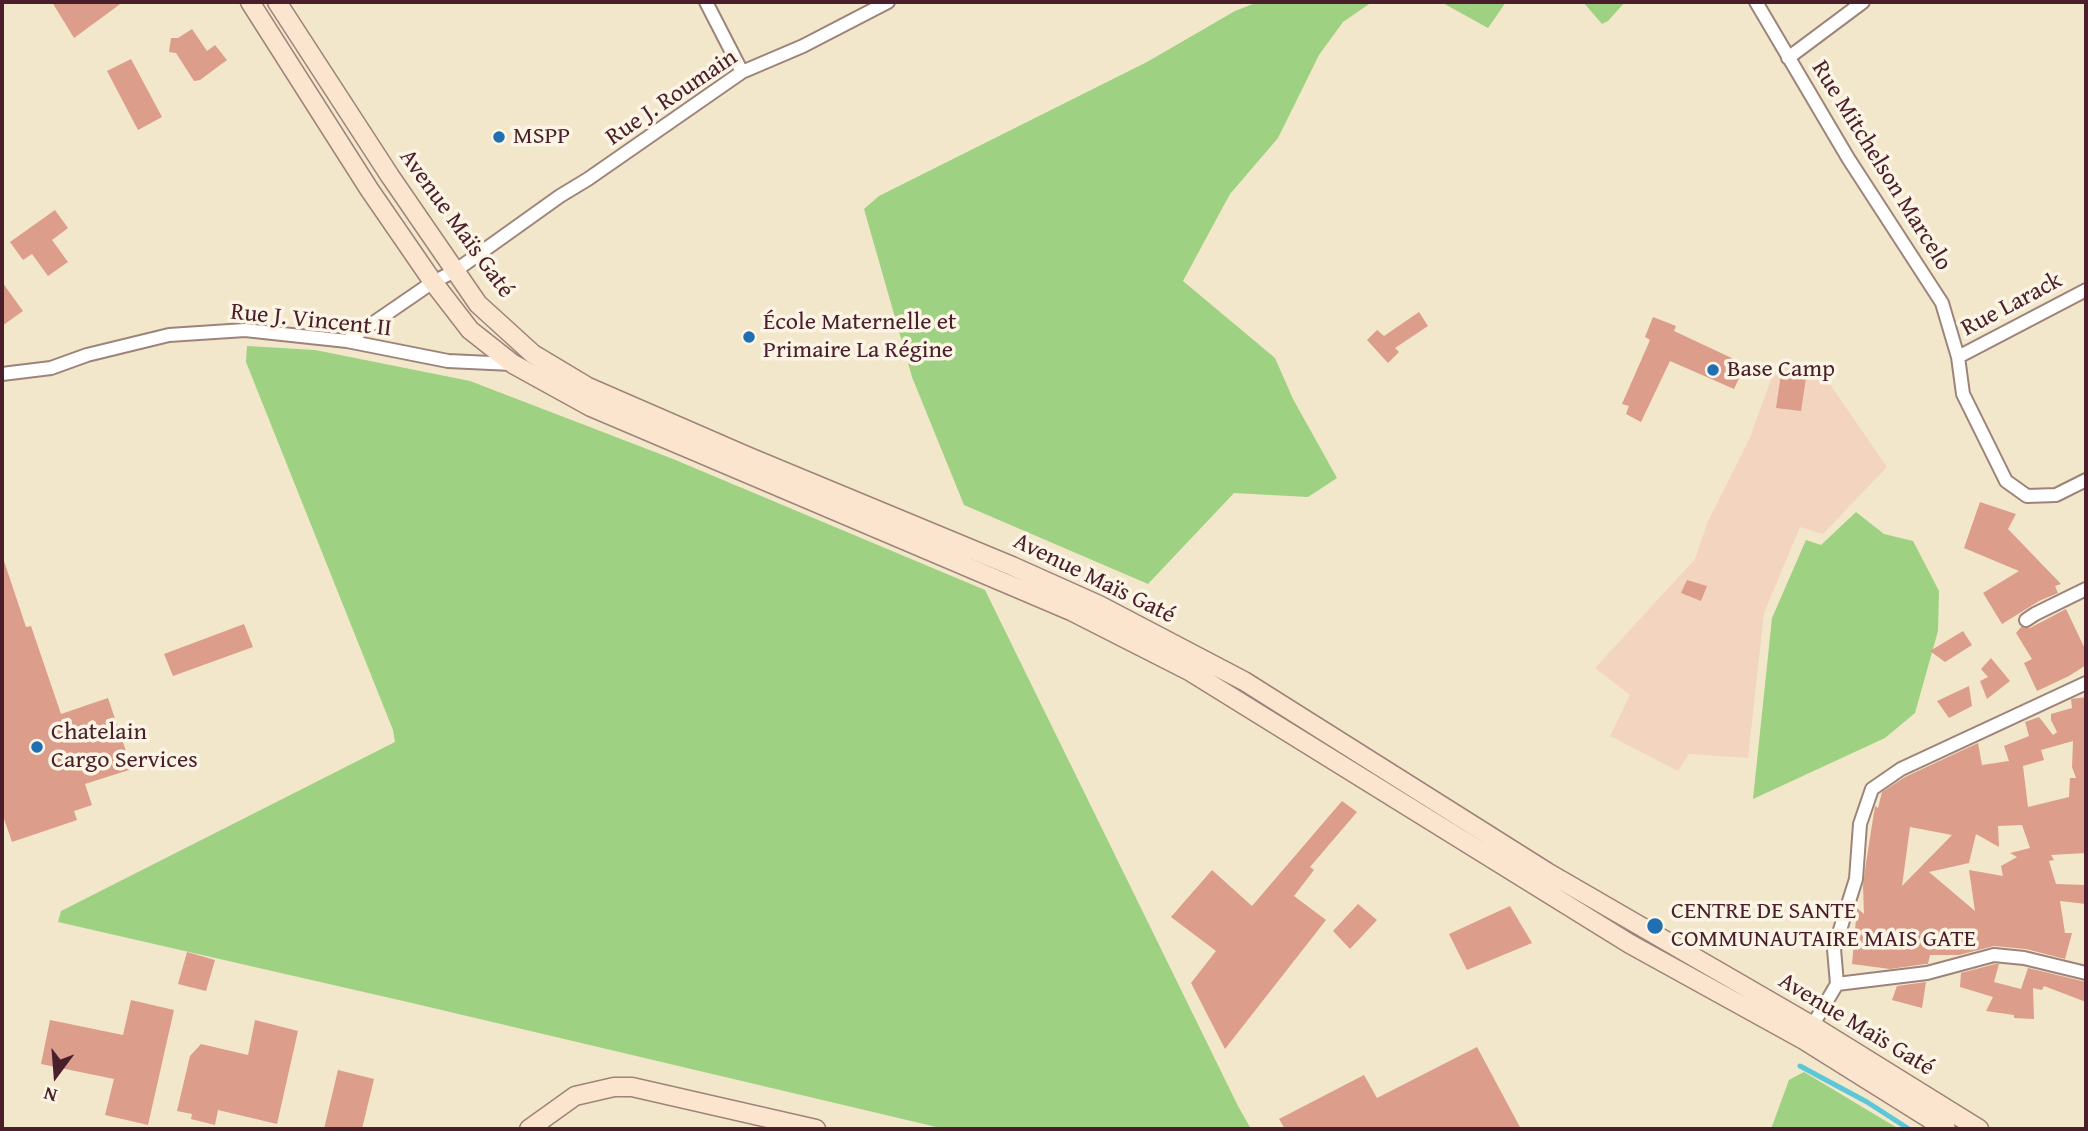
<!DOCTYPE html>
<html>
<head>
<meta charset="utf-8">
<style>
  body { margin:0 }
  #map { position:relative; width:2088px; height:1131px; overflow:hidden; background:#f2e7cb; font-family:"Gentium Book Plus",serif }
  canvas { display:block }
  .frame { position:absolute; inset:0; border:4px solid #4a1f2b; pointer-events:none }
  .north { position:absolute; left:21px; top:1040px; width:70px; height:70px; -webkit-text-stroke:5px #fcf5e5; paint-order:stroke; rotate:196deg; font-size:19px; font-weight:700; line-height:28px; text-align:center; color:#4a1f2b }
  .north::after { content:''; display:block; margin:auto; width:24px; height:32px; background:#4a1f2b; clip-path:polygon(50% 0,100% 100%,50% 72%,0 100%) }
</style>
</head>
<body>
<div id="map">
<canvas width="2088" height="1131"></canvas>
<div class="frame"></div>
<div class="north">N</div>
</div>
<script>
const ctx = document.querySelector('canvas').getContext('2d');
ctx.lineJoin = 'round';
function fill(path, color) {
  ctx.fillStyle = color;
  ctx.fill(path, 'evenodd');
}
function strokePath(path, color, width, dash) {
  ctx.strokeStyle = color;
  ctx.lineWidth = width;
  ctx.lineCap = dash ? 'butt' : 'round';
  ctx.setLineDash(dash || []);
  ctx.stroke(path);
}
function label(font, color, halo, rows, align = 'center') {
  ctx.font = font + ' "Gentium Book Plus",serif';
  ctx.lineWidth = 7;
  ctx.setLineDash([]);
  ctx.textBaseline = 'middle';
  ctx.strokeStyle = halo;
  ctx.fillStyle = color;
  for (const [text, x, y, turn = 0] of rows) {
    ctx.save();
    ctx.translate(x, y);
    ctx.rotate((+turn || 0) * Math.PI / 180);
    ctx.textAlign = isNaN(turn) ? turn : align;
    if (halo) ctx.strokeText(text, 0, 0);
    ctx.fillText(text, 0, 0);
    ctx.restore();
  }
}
const built = new Path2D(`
  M 1784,364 L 1820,370 L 1887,467 L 1823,534 L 1800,527 L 1764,613 L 1748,758 L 1689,754 L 1678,771 L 1610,736 L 1630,695 L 1595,668 L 1695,559 L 1708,521 L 1749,440 L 1773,374 Z`);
const green = new Path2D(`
  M 1258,2 L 1372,2 L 1343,22 L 1319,55 L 1278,138 L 1230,194 L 1183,281 L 1275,358 L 1293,399 L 1337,478 L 1308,497 L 1234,493 L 1148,584 L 964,505 L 912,377 L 864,209 L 879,196 L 1147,62 L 1235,11 Z
  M 1441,2 L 1506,2 L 1488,28 Z
  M 1583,2 L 1582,2 L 1625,2 L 1608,21 L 1602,24 Z
  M 247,346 L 315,350 L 470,381 L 673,459 L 985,590 L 1238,1106 L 1251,1129 L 945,1129 L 412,1003 L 58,922 L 61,911 L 395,742 L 393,730 L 246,362 Z
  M 1856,512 L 1884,534 L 1913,541 L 1939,591 L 1938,631 L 1915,713 L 1885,738 L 1753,799 L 1772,618 L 1806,540 L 1821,545 Z
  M 1804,1072 L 1899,1129 L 1771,1129 L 1789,1080 Z`);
const stream = new Path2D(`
  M 1800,1066 L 1867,1102 L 1909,1129`);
const building = new Path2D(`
  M 52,2 L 123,2 L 74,38 Z
  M 192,29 L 207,51 L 215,45 L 227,60 L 200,80 L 194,81 L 176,53 L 169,52 L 171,38 L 178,38 Z
  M 131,59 L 162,117 L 138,130 L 107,71 Z
  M 55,210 L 68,228 L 52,240 L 68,262 L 48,276 L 32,254 L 23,260 L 10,242 Z
  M 2,282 L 23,311 L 2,326 Z
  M 1419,312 L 1428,326 L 1395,348 L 1399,352 L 1388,363 L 1367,340 L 1377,330 L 1384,336 Z
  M 1653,317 L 1676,326 L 1674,331 L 1736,360 L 1733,367 L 1742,372 L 1734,389 L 1670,361 L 1641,422 L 1626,414 L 1629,406 L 1622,404 L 1650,340 L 1645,337 Z
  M 1781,374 L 1806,378 L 1801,411 L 1776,408 Z
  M 1980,502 L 2016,514 L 2008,529 L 2061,584 L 2055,586 L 2058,593 L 2039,601 L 2002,624 L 1983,593 L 2019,571 L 1964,548 Z
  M 2,561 L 4,561 L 26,627 L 31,626 L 61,714 L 108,698 L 132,769 L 85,784 L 92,805 L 74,811 L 77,820 L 12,842 L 2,813 Z
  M 1687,580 L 1707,586 L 1701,601 L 1681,593 Z
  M 2066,609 L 2086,651 L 2086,665 L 2069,676 L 2037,691 L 2024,663 L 2032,659 L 2016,633 L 2021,627 L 2030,628 Z
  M 244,624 L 253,647 L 173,676 L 164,654 Z
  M 1963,631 L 1972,645 L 1945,662 L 1930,651 Z
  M 1991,658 L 2010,681 L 1987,699 L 1980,681 L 1988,677 L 1981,669 Z
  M 1969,686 L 1972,706 L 1949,718 L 1937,701 Z
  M 2086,697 L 2086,853 L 2051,855 L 2054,860 L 2049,861 L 2056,884 L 2086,885 L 2086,904 L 2060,901 L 2065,933 L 2072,933 L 2065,959 L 2026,949 L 1994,946 L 1959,955 L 1930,955 L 1928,964 L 1925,964 L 1890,969 L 1852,964 L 1857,908 L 1864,914 L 1863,886 L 1866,863 L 1875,806 L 1878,808 L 1882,792 L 1905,777 L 1978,743 L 1982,765 L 2009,761 L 2004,746 L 2029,736 L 2025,722 L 2039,717 L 2053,735 L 2057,732 L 2051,720 L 2051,714 L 2072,708 L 2071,699 ZM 2073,741 L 2072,767 L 2076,778 L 2070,778 L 2069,797 L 2028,807 L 2023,766 L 2044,760 L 2041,750 ZM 2022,825 L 2030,848 L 2010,853 L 2017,857 L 2001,866 L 2003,876 L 1969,870 L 1975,911 L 1929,872 L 1969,863 L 1976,834 L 1999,847 L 1998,826 ZM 1910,827 L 1952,835 L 1902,886 Z
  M 1342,801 L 1357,812 L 1310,867 L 1314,870 L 1294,896 L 1326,920 L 1225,1049 L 1191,983 L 1216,951 L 1171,917 L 1212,870 L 1252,906 Z
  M 1358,904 L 1377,920 L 1350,949 L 1333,931 Z
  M 1510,906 L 1532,943 L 1467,970 L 1449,934 Z
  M 187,952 L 215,960 L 206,991 L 178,984 Z
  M 1995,964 L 1999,964 L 1994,982 L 2021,989 L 2028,968 L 2086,982 L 2086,1002 L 2044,986 L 2042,990 L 2033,988 L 2034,1019 L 2014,1018 L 2014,1015 L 1986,1011 L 1993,997 L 1960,987 L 1961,973 Z
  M 1926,982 L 1922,1008 L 1892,1000 L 1897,986 Z
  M 131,1000 L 174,1010 L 148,1125 L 105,1115 L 114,1079 L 41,1064 L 50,1020 L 123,1035 Z
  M 255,1020 L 298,1031 L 277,1124 L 218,1110 L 215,1125 L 191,1119 L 192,1114 L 177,1111 L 190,1056 L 201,1044 L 248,1055 Z
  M 1477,1047 L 1521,1129 L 1285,1129 L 1279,1119 L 1364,1075 L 1377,1098 Z
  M 338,1070 L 374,1079 L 362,1129 L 324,1129 Z`);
const street = new Path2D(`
  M 706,2 L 742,72
  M 1756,2 L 1848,158 L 1942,303 L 1958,357 L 1963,394 L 2006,481 L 2027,496 L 2056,495 L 2086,480
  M 1788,58 L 1863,2
  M 347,341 L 433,282 L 455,271 L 560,196 L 588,179 L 742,72 L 803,46 L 888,2
  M 1958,357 L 2086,290
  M 2,374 L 51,368 L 87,355 L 169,335 L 245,330 L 347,341 L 448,361 L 512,364
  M 2026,620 L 2035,614 L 2086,589
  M 1837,984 L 1927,973 L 1994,955 L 2024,958 L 2086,973
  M 1808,1033 L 1837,984 L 1834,949 L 1856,879 L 1860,824 L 1872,789 L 1901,769 L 2086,683`);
const secondary = new Path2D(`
  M 250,2 L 369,189 L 433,282 L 470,330 L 513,364 L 591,407 L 1071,611 L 1191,672 L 1630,944 L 1804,1040 L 1946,1129
  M 277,2 L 390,176 L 478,304 L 533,354 L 588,387 L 749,457 L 1012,566 L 1099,605 L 1244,681 L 1547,872 L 1813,1026 L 1979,1129
  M 529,1129 L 575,1096 L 614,1087 L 632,1087 L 816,1129`);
const markers = [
  [499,137,7,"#1f6fb2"],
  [749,337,7,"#1f6fb2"],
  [1713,370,7,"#1f6fb2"],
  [37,747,7,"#1f6fb2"],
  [1655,926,9,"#1f6fb2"]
];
const streetNames = [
  ["Rue J. Roumain",672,98,-34],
  ["Rue Mitchelson Marcelo",1881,166,58],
  ["Avenue Maïs Gaté",456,224,54],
  ["Rue Larack",2012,305,-28],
  ["Rue J. Vincent II",311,321,6],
  ["Avenue Maïs Gaté",1094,579,26],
  ["Avenue Maïs Gaté",1856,1025,31]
];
const poiNames = [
  ["MSPP",513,137],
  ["École Maternelle et",763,323],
  ["Primaire La Régine",763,351],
  ["Base Camp",1727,370],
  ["Chatelain",51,733],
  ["Cargo Services",51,761],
  ["CENTRE DE SANTE",1671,912],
  ["COMMUNAUTAIRE MAIS GATE",1671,940]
];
fill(built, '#f3d4bf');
fill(green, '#9ed181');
strokePath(stream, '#5cc7d7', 5);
fill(building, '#dc9d8b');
strokePath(street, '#9e837b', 16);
strokePath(secondary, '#9e837b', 21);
strokePath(street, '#fff', 12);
strokePath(secondary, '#fbe5cf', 18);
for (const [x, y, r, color] of markers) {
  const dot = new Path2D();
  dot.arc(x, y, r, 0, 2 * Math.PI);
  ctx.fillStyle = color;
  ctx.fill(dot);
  strokePath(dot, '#fcf5e5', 2.5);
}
label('24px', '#4a1f2b', '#fcf5e5', streetNames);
label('24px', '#4a1f2b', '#fcf5e5', poiNames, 'left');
</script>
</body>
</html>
